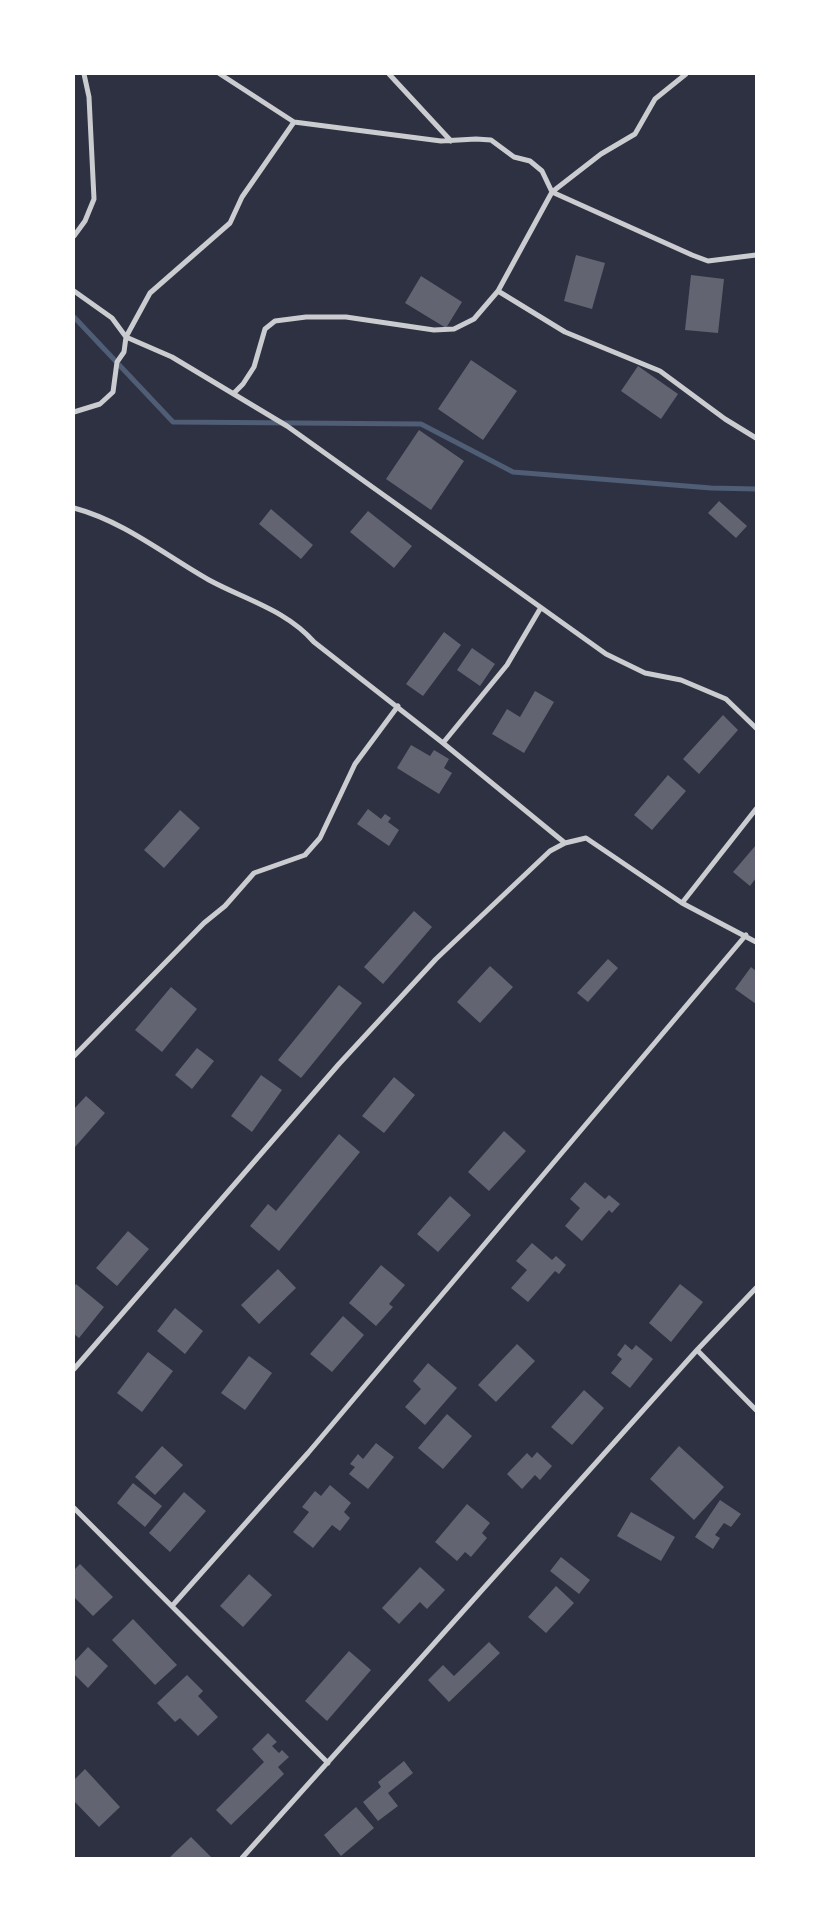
<!DOCTYPE html>
<html>
<head>
<meta charset="utf-8">
<style>
  body { margin:0 }
  #map { position:relative; width:830px; height:1932px; overflow:hidden; background:#2d3142; font-family:"DejaVu Sans",sans-serif }
  canvas { display:block }
  .frame { position:absolute; inset:0; border:75px solid #fff; pointer-events:none }
</style>
</head>
<body>
<div id="map">
<canvas width="830" height="1932"></canvas>
<div class="frame"></div>
</div>
<script>
const ctx = document.querySelector('canvas').getContext('2d');
ctx.lineJoin = 'round';
function strokePath(path, color, width, dash) {
  ctx.strokeStyle = color;
  ctx.lineWidth = width;
  ctx.lineCap = dash ? 'butt' : 'round';
  ctx.setLineDash(dash || []);
  ctx.stroke(path);
}
function fill(path, color) {
  ctx.fillStyle = color;
  ctx.fill(path, 'evenodd');
}
const stream = new Path2D(`
  M 74,317 L 173,422 L 421,424 L 513,472 L 711,488 L 756,489`);
const building = new Path2D(`
  M 576,255 L 605,263 L 592,309 L 564,301 Z
  M 691,275 L 724,279 L 718,333 L 685,330 Z
  M 421,276 L 462,302 L 446,328 L 405,303 Z
  M 471,360 L 517,391 L 483,440 L 438,409 Z
  M 638,366 L 678,394 L 661,419 L 621,391 Z
  M 419,430 L 464,461 L 431,510 L 386,479 Z
  M 719,501 L 747,526 L 736,538 L 708,513 Z
  M 271,509 L 313,545 L 301,559 L 259,524 Z
  M 368,511 L 412,546 L 394,568 L 350,532 Z
  M 444,632 L 461,645 L 423,696 L 406,684 Z
  M 472,648 L 495,664 L 480,686 L 457,670 Z
  M 535,691 L 554,702 L 524,753 L 492,734 L 507,709 L 520,717 Z
  M 723,715 L 738,730 L 699,774 L 683,759 Z
  M 411,745 L 430,756 L 434,750 L 449,759 L 444,768 L 452,773 L 439,794 L 397,768 Z
  M 668,775 L 686,791 L 652,830 L 634,815 Z
  M 368,809 L 381,819 L 385,814 L 391,818 L 388,822 L 399,830 L 389,846 L 357,824 Z
  M 180,810 L 200,828 L 164,868 L 144,850 Z
  M 756,845 L 756,878 L 750,886 L 733,872 Z
  M 414,911 L 432,927 L 383,984 L 364,967 Z
  M 608,959 L 618,968 L 588,1002 L 577,993 Z
  M 490,966 L 513,987 L 480,1023 L 457,1002 Z
  M 751,967 L 756,971 L 756,1004 L 735,989 Z
  M 339,985 L 362,1003 L 301,1078 L 278,1060 Z
  M 171,987 L 197,1009 L 162,1052 L 135,1030 Z
  M 197,1048 L 214,1061 L 192,1089 L 175,1075 Z
  M 261,1075 L 282,1090 L 252,1132 L 231,1116 Z
  M 394,1077 L 415,1095 L 384,1133 L 362,1116 Z
  M 86,1096 L 105,1113 L 75,1147 L 74,1109 Z
  M 504,1131 L 526,1151 L 489,1191 L 468,1172 Z
  M 339,1134 L 360,1152 L 279,1251 L 250,1226 L 268,1204 L 276,1211 Z
  M 585,1182 L 605,1199 L 609,1195 L 620,1204 L 612,1213 L 609,1210 L 582,1241 L 565,1226 L 580,1208 L 570,1199 Z
  M 450,1196 L 471,1215 L 438,1252 L 417,1234 Z
  M 128,1231 L 149,1249 L 117,1286 L 96,1268 Z
  M 532,1243 L 552,1260 L 556,1256 L 566,1265 L 559,1274 L 555,1271 L 528,1302 L 511,1288 L 527,1270 L 516,1261 Z
  M 381,1265 L 405,1285 L 389,1304 L 393,1307 L 376,1326 L 349,1303 Z
  M 278,1269 L 296,1288 L 259,1324 L 241,1305 Z
  M 76,1284 L 104,1307 L 79,1338 L 74,1334 L 74,1287 Z
  M 680,1284 L 703,1302 L 671,1342 L 649,1323 Z
  M 175,1308 L 203,1331 L 185,1354 L 157,1331 Z
  M 343,1316 L 364,1335 L 332,1372 L 310,1354 Z
  M 517,1344 L 535,1361 L 496,1402 L 478,1385 Z
  M 625,1344 L 632,1350 L 636,1345 L 653,1359 L 630,1388 L 611,1373 L 622,1359 L 617,1355 Z
  M 148,1352 L 173,1371 L 142,1412 L 117,1393 Z
  M 249,1356 L 272,1373 L 245,1410 L 221,1393 Z
  M 428,1363 L 457,1388 L 425,1425 L 405,1407 L 421,1389 L 413,1381 Z
  M 584,1390 L 604,1408 L 572,1445 L 551,1427 Z
  M 447,1414 L 472,1436 L 443,1469 L 418,1448 Z
  M 376,1443 L 394,1457 L 368,1489 L 349,1474 L 355,1467 L 350,1464 L 358,1454 L 363,1459 Z
  M 162,1446 L 183,1465 L 155,1495 L 135,1477 Z
  M 679,1446 L 724,1487 L 694,1520 L 650,1479 Z
  M 537,1452 L 552,1466 L 540,1480 L 535,1475 L 522,1489 L 507,1474 L 527,1453 L 532,1458 Z
  M 133,1483 L 162,1506 L 145,1527 L 117,1503 Z
  M 330,1485 L 351,1503 L 344,1512 L 350,1518 L 340,1531 L 332,1525 L 313,1548 L 293,1532 L 309,1512 L 302,1507 L 315,1491 L 321,1496 Z
  M 184,1492 L 206,1511 L 170,1552 L 149,1533 Z
  M 720,1500 L 741,1514 L 731,1527 L 724,1523 L 715,1535 L 720,1538 L 713,1549 L 695,1537 Z
  M 467,1504 L 490,1523 L 482,1533 L 487,1538 L 471,1557 L 465,1552 L 457,1561 L 435,1542 Z
  M 631,1512 L 675,1537 L 661,1561 L 617,1536 Z
  M 561,1557 L 590,1580 L 579,1594 L 550,1571 Z
  M 80,1564 L 113,1597 L 93,1616 L 74,1597 L 74,1570 Z
  M 420,1567 L 445,1590 L 427,1609 L 420,1602 L 399,1624 L 382,1608 Z
  M 249,1574 L 272,1595 L 243,1627 L 220,1606 Z
  M 556,1586 L 574,1603 L 546,1633 L 528,1617 Z
  M 133,1619 L 177,1665 L 155,1685 L 112,1640 Z
  M 489,1642 L 500,1653 L 449,1702 L 428,1680 L 443,1665 L 454,1676 Z
  M 88,1647 L 108,1666 L 88,1688 L 74,1674 L 74,1662 Z
  M 349,1651 L 371,1670 L 327,1721 L 305,1701 Z
  M 187,1675 L 203,1691 L 198,1696 L 218,1717 L 198,1736 L 180,1718 L 175,1722 L 157,1703 Z
  M 268,1733 L 277,1742 L 272,1746 L 279,1753 L 282,1750 L 289,1757 L 278,1767 L 284,1774 L 231,1825 L 216,1810 L 264,1762 L 252,1749 Z
  M 404,1761 L 413,1773 L 388,1793 L 398,1806 L 378,1821 L 363,1802 L 381,1787 L 378,1782 Z
  M 85,1769 L 120,1807 L 99,1827 L 74,1801 L 74,1780 Z
  M 356,1807 L 374,1828 L 341,1856 L 324,1835 Z
  M 191,1837 L 211,1857 L 209,1858 L 169,1858 Z`);
const minor = new Path2D(`
  M 220,74 L 294,122 L 441,141 L 476,139 L 491,140 L 514,157 L 530,161 L 542,171 L 552,192 L 692,255 L 708,261 L 756,255
  M 389,74 L 451,141
  M 294,122 L 242,197 L 230,223 L 150,293 L 126,337 L 172,357 L 287,426 L 606,654 L 645,673 L 681,680 L 726,699 L 756,728
  M 74,236 L 85,221 L 94,199 L 89,97 L 84,74
  M 74,291 L 112,318 L 126,337 L 124,352 L 117,362 L 113,392 L 100,404 L 74,412
  M 498,291 L 565,332 L 660,371 L 725,419 L 756,438
  M 234,393 L 243,384 L 254,367 L 265,329 L 275,321 L 306,317 L 346,317 L 434,330 L 454,329 L 474,319 L 498,291 L 552,192 L 601,154 L 635,134 L 655,99 L 686,74
  M 74,508 C 123,521 165,555 209,580 C 246,600 286,610 314,642 L 443,743
  M 540,609 L 507,665 L 443,743 L 565,843
  M 682,903 L 756,809
  M 74,1056 L 204,923 L 225,906 L 254,873 L 305,855 L 320,838 L 355,764 L 398,706
  M 697,1350 L 756,1410
  M 74,1369 L 339,1064 L 436,959 L 550,851 L 565,843 L 586,838 L 682,903 L 756,942
  M 74,1508 L 328,1763
  M 172,1606 L 308,1453 L 746,935
  M 242,1858 L 697,1350 L 756,1288`);
strokePath(stream, '#4f5d75', 5);
fill(building, '#626471');
strokePath(minor, '#caccd0', 5);
</script>
</body>
</html>
